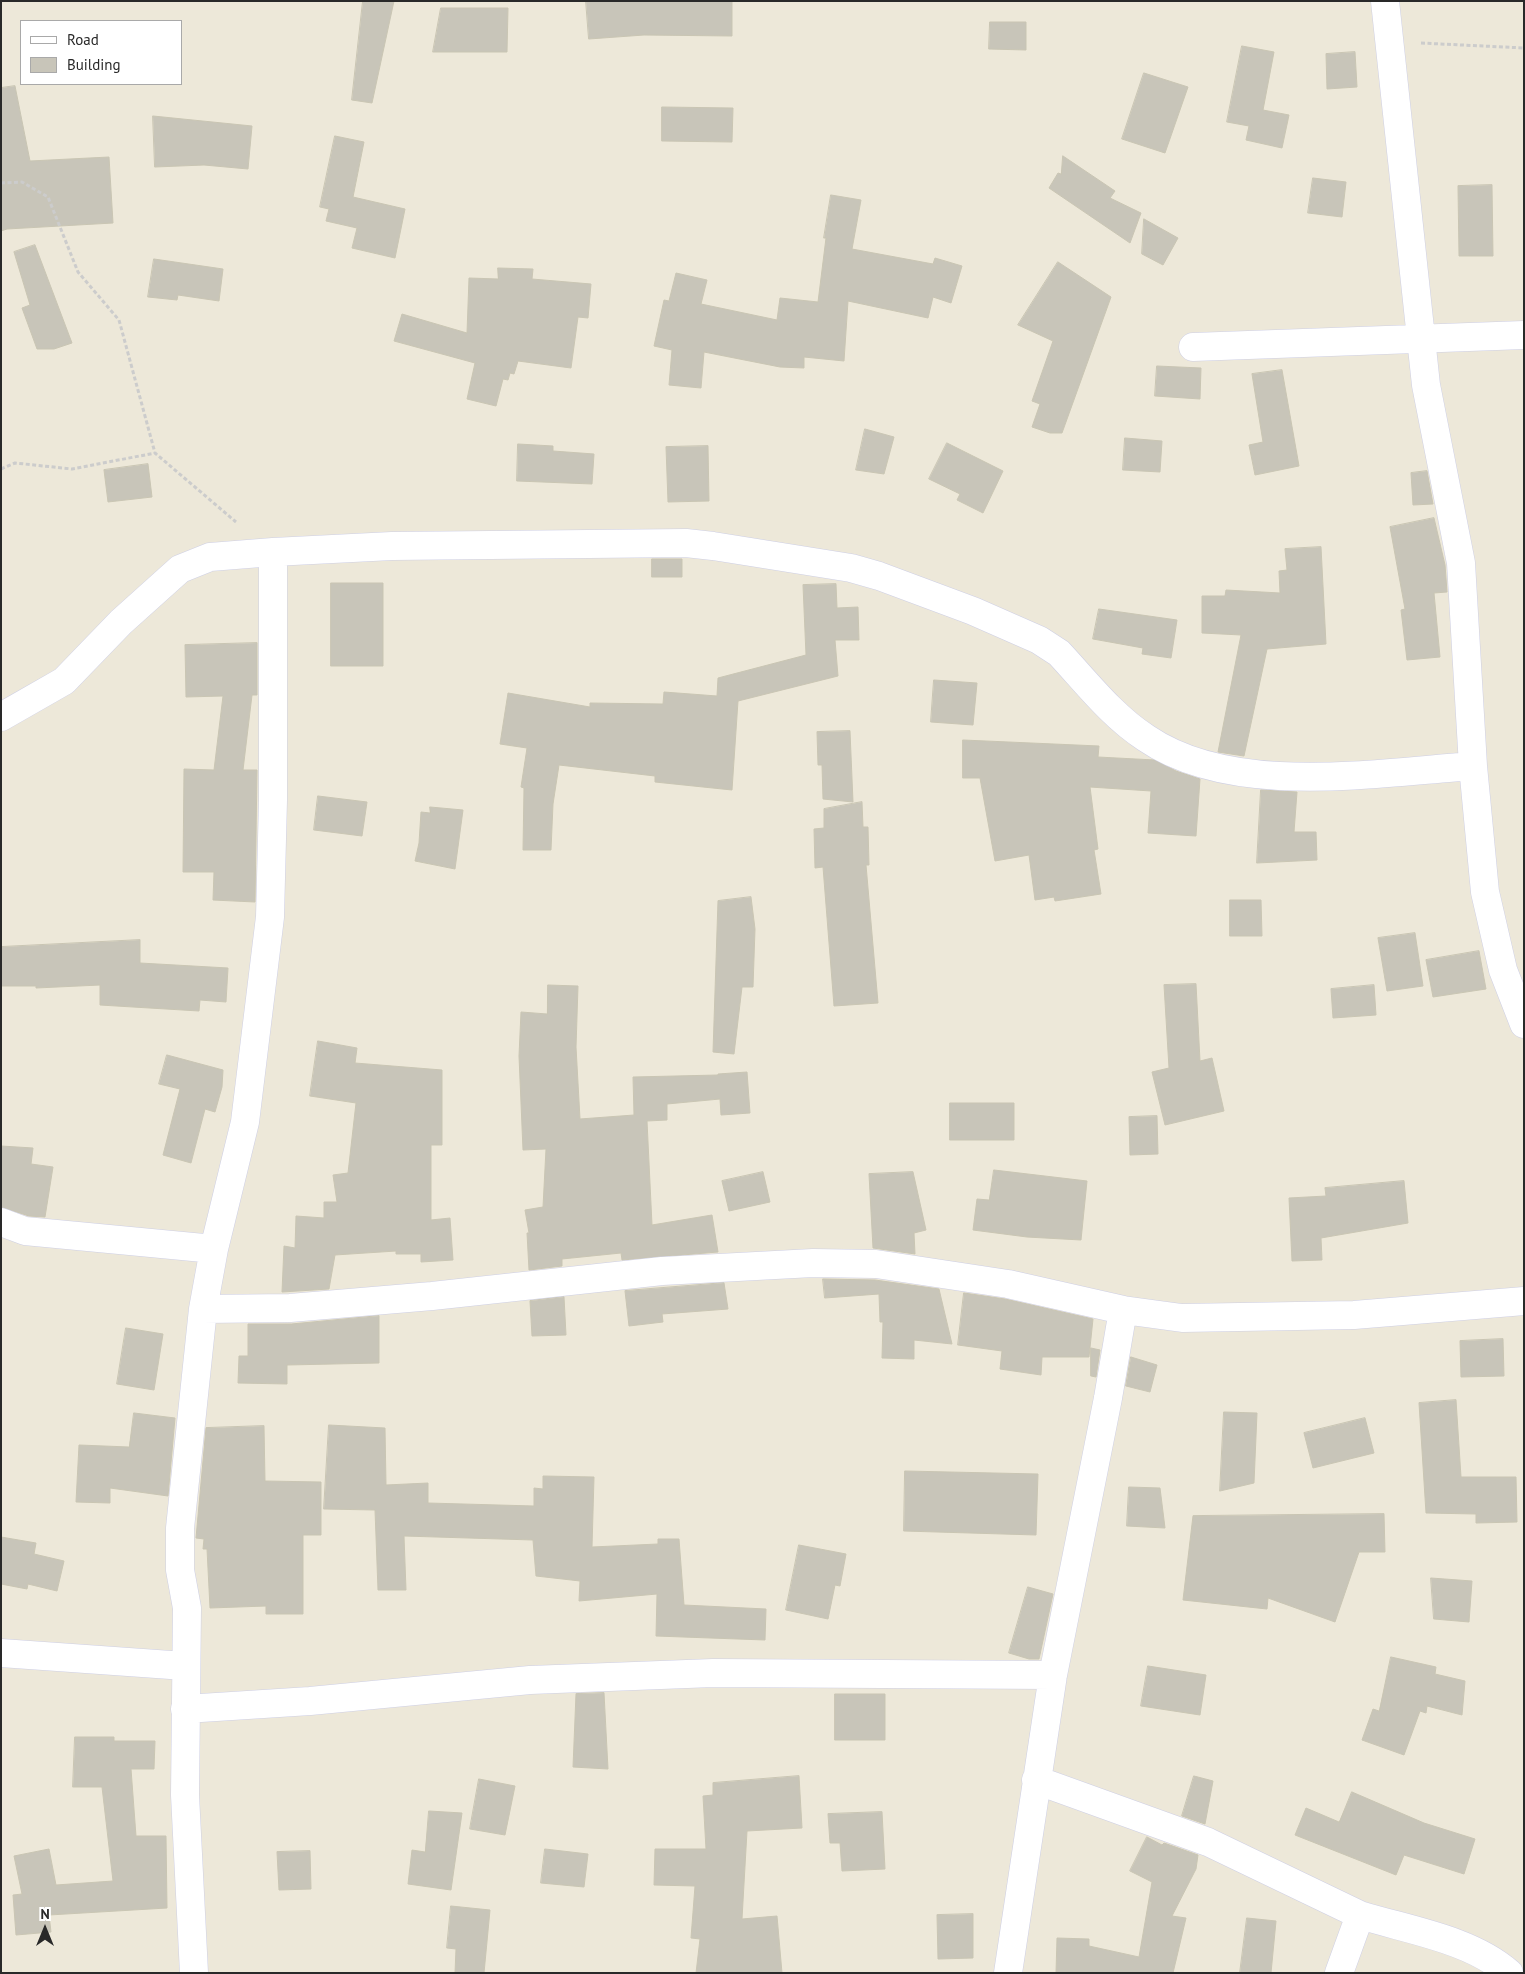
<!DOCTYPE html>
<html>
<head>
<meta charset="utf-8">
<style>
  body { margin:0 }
  #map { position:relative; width:1525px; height:1974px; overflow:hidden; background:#ede8d9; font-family:"PT Sans",sans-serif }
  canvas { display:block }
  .frame { position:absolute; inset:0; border:2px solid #292929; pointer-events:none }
  .legend { position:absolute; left:20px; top:20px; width:162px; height:65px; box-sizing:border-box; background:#fff; border:1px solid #a9a9a9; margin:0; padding:6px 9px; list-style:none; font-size:15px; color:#292929 }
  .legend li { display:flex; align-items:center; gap:10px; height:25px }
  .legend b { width:25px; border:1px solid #a9a9a9 }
  .north { position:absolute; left:20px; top:1904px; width:50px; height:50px; -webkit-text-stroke:4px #fff; paint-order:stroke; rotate:0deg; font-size:14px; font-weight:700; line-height:20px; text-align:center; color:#292929 }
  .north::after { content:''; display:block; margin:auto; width:18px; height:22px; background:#292929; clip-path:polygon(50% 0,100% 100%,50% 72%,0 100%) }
</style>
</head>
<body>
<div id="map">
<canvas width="1525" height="1974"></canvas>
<div class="frame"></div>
<ul class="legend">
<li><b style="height:6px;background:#fff"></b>Road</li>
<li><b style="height:14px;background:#c8c5b9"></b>Building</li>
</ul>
<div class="north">N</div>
</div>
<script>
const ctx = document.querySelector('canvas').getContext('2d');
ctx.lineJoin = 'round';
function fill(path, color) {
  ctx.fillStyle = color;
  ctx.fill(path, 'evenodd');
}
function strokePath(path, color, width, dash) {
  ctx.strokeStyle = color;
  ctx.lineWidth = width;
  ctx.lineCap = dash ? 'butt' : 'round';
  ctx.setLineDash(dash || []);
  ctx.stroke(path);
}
const building = new Path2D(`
  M 363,1 L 394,1 L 372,103 L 352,100 Z
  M 586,1 L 732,1 L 732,36 L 644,35 L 589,39 Z
  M 441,8 L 508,8 L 507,52 L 433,52 Z
  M 990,22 L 1026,22 L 1026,50 L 989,49 Z
  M 1242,46 L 1274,52 L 1263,110 L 1289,115 L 1282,148 L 1246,140 L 1249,126 L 1227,122 Z
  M 1355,52 L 1357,87 L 1327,89 L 1326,54 Z
  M 1144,73 L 1188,87 L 1165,153 L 1122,139 Z
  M 15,86 L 30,161 L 109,157 L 113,223 L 7,229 L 1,231 L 1,88 Z
  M 662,107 L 733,108 L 732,142 L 662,141 Z
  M 153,116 L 252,126 L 248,169 L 204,165 L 155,167 Z
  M 335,136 L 364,142 L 353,197 L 405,209 L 395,258 L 352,248 L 357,228 L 326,221 L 329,209 L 320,207 Z
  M 1063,156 L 1115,191 L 1110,198 L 1141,213 L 1130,243 L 1049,188 L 1058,173 L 1061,174 Z
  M 1313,178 L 1346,182 L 1342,217 L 1308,213 Z
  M 1492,185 L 1493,256 L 1459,256 L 1458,186 Z
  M 831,195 L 861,200 L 852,249 L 933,264 L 935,258 L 962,266 L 951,303 L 933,297 L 928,318 L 848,301 L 844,361 L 804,357 L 804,368 L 780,367 L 704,352 L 701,388 L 669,385 L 672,350 L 654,346 L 664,300 L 669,301 L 676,273 L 707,280 L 701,304 L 777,320 L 780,298 L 818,302 L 826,238 L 824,238 Z
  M 1144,219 L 1178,238 L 1163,265 L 1142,254 Z
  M 35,245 L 72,343 L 54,349 L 37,349 L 22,308 L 30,305 L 14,252 Z
  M 154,259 L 223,269 L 219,301 L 178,295 L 177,300 L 148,297 Z
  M 1058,262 L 1111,297 L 1062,433 L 1050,433 L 1032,427 L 1040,404 L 1032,401 L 1053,341 L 1018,325 Z
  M 498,268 L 533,269 L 532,279 L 591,284 L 588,318 L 578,317 L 571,368 L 518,361 L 514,374 L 510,373 L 508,380 L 503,379 L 496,406 L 467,399 L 475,363 L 394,341 L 402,314 L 467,333 L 469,278 L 498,279 Z
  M 1157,366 L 1201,368 L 1200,399 L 1155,396 Z
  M 1282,370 L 1299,466 L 1255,475 L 1249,445 L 1263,442 L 1252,374 Z
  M 865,429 L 894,437 L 884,474 L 856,470 Z
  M 1125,438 L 1162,441 L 1160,472 L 1123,470 Z
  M 947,443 L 1003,471 L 983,513 L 957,500 L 960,494 L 929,479 Z
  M 518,444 L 553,446 L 553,451 L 594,454 L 592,484 L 517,481 Z
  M 708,446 L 709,501 L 668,502 L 666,447 Z
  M 148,464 L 152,497 L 108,502 L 104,470 Z
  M 1427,471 L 1433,504 L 1413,505 L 1411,473 Z
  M 1434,518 L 1445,565 L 1447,592 L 1434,593 L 1440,657 L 1407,660 L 1401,610 L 1405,609 L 1390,527 Z
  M 1321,547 L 1326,644 L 1267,649 L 1244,756 L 1218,752 L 1241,635 L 1202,633 L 1202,596 L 1225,596 L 1226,590 L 1280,593 L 1279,571 L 1287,570 L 1285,549 Z
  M 652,559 L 682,559 L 682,577 L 652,577 Z
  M 331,583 L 383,583 L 383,666 L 331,666 Z
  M 836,584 L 837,608 L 858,607 L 859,640 L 835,640 L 838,676 L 738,701 L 732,790 L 655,782 L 655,776 L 559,765 L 553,804 L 551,850 L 523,850 L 524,788 L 521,787 L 527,748 L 500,744 L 508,693 L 590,707 L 590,703 L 663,704 L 664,692 L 717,696 L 718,678 L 806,655 L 803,585 Z
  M 1099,609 L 1177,620 L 1171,658 L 1142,654 L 1143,648 L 1093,639 Z
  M 257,643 L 257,695 L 252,695 L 243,770 L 257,770 L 255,902 L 213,900 L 214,872 L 183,872 L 184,769 L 214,770 L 223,696 L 186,697 L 185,645 Z
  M 934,680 L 977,683 L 973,725 L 931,722 Z
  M 850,731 L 853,802 L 823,799 L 822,765 L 818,765 L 817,732 Z
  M 963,740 L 1099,746 L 1098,757 L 1155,760 L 1176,771 L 1200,779 L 1196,836 L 1148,833 L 1151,791 L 1090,787 L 1098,849 L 1094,850 L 1101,894 L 1055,901 L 1054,897 L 1035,900 L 1029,855 L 995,861 L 980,778 L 963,778 Z
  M 1261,790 L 1297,792 L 1294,832 L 1316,832 L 1317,860 L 1257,863 Z
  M 318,796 L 367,802 L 362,836 L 314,830 Z
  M 862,802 L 863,827 L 868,827 L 869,865 L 866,865 L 878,1003 L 834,1006 L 823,867 L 815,868 L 814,829 L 824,828 L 824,809 Z
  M 430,807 L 463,810 L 455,869 L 415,861 L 419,843 L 421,812 L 430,813 Z
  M 751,897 L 755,929 L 753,987 L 742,987 L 734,1054 L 713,1052 L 718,901 Z
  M 1230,900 L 1261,900 L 1262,936 L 1230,936 Z
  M 1415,933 L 1423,986 L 1387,991 L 1378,938 Z
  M 140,940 L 140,963 L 228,968 L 226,1002 L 200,1000 L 199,1011 L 100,1005 L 100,985 L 36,988 L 36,986 L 1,986 L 1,947 Z
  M 1479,951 L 1486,989 L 1433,997 L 1426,960 Z
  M 1196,984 L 1200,1061 L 1212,1058 L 1224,1111 L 1165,1125 L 1152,1072 L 1169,1068 L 1164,985 Z
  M 548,985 L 578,986 L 576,1047 L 580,1119 L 634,1115 L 633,1077 L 718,1075 L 718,1074 L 747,1072 L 750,1113 L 721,1115 L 720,1099 L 667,1104 L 667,1120 L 647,1121 L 652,1225 L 712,1215 L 718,1252 L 622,1260 L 621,1253 L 562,1259 L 562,1266 L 529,1270 L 527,1233 L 529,1233 L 525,1210 L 543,1207 L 546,1149 L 523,1150 L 519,1056 L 521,1012 L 547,1014 Z
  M 1374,985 L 1376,1015 L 1333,1018 L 1331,989 Z
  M 318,1041 L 357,1048 L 355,1063 L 442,1070 L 442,1145 L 431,1145 L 431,1220 L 450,1218 L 453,1260 L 421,1262 L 421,1254 L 396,1254 L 396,1251 L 335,1255 L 329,1289 L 282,1292 L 284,1246 L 295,1248 L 296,1216 L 324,1218 L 324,1202 L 337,1202 L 333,1175 L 348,1173 L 356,1103 L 310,1096 Z
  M 167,1055 L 223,1070 L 222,1087 L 215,1112 L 205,1109 L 191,1163 L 163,1155 L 180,1089 L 159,1084 Z
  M 950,1103 L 1014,1103 L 1014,1140 L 950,1140 Z
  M 1157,1116 L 1158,1154 L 1130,1155 L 1129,1117 Z
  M 1,1146 L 33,1148 L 31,1164 L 53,1167 L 45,1217 L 29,1216 L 1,1207 Z
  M 994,1170 L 1087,1181 L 1081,1240 L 1027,1237 L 973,1230 L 977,1199 L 989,1200 Z
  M 763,1172 L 770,1202 L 729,1211 L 722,1181 Z
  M 913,1172 L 926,1230 L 914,1233 L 915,1254 L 873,1248 L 869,1174 Z
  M 1404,1181 L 1408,1223 L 1321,1238 L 1322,1260 L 1292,1261 L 1289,1198 L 1326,1196 L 1325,1188 Z
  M 823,1279 L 875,1280 L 939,1289 L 952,1344 L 914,1340 L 914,1359 L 882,1358 L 883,1322 L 880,1322 L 879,1294 L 825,1298 Z
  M 724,1283 L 728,1309 L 662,1314 L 663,1322 L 629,1326 L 625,1291 Z
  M 964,1293 L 1005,1299 L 1093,1319 L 1089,1357 L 1042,1357 L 1041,1375 L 1000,1369 L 1002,1351 L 958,1345 Z
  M 564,1297 L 566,1335 L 532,1336 L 530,1301 Z
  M 379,1316 L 379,1363 L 287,1365 L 287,1384 L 238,1383 L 239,1356 L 248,1356 L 248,1324 L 291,1324 Z
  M 126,1328 L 163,1334 L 154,1390 L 117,1384 Z
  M 1503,1339 L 1504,1376 L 1461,1377 L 1460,1341 Z
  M 1091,1348 L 1100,1350 L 1096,1377 L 1091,1376 Z
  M 1131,1357 L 1157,1365 L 1150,1392 L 1126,1386 Z
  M 1456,1400 L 1461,1477 L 1516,1477 L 1517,1522 L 1476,1523 L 1476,1514 L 1426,1513 L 1419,1403 Z
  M 1224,1412 L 1257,1413 L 1254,1483 L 1220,1491 Z
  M 134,1413 L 175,1418 L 168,1496 L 110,1488 L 110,1503 L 76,1502 L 79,1445 L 129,1447 Z
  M 1365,1418 L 1374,1453 L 1313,1468 L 1304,1433 Z
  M 329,1425 L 385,1428 L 386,1485 L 428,1483 L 428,1503 L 534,1506 L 534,1488 L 543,1489 L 543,1476 L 594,1477 L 592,1547 L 658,1544 L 658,1539 L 679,1539 L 684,1605 L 766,1609 L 765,1640 L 656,1636 L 657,1594 L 579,1601 L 580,1581 L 536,1576 L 533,1540 L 404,1536 L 406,1590 L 378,1590 L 375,1510 L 324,1509 Z
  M 264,1426 L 265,1481 L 321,1482 L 321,1535 L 303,1535 L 303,1614 L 266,1614 L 266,1606 L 210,1608 L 207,1549 L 203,1549 L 204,1539 L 196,1538 L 206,1428 Z
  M 905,1471 L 1038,1474 L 1036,1535 L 904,1531 Z
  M 1129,1487 L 1160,1488 L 1165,1528 L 1127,1526 Z
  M 1384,1514 L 1385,1552 L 1359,1552 L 1335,1622 L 1268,1598 L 1267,1609 L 1183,1600 L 1193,1516 Z
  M 1,1537 L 36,1543 L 34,1554 L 64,1561 L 57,1591 L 28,1584 L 27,1589 L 1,1584 Z
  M 799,1545 L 846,1554 L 840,1586 L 835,1585 L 828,1619 L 786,1610 Z
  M 1431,1578 L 1472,1581 L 1469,1622 L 1434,1619 Z
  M 1028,1587 L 1053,1594 L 1039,1659 L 1029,1659 L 1009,1653 Z
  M 1391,1657 L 1436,1667 L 1435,1674 L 1465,1681 L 1462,1715 L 1427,1706 L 1426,1713 L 1420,1711 L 1404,1755 L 1362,1740 L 1373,1709 L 1379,1711 Z
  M 1148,1666 L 1206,1675 L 1200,1715 L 1141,1706 Z
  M 604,1693 L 608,1769 L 573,1767 L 576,1694 Z
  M 835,1694 L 885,1694 L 885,1740 L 835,1740 Z
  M 75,1737 L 114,1737 L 114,1741 L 155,1741 L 154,1769 L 131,1769 L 136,1836 L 166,1836 L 167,1908 L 49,1915 L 51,1932 L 16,1935 L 13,1895 L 22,1894 L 14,1856 L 49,1849 L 56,1885 L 113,1881 L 102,1787 L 73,1787 Z
  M 799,1776 L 802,1828 L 747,1831 L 742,1919 L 777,1916 L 782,1973 L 696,1973 L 700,1939 L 691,1938 L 695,1886 L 654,1885 L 655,1849 L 706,1849 L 703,1796 L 713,1795 L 713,1783 Z
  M 1194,1776 L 1213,1781 L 1205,1824 L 1182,1816 Z
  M 479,1779 L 515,1786 L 505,1835 L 470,1829 Z
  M 1352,1792 L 1424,1823 L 1475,1839 L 1464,1874 L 1404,1855 L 1396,1875 L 1295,1835 L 1306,1808 L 1339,1822 Z
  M 429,1811 L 462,1813 L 451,1890 L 408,1884 L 412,1850 L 425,1852 Z
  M 882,1812 L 885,1869 L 842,1871 L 840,1843 L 830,1843 L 828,1814 Z
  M 1147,1837 L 1162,1845 L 1164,1843 L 1198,1855 L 1196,1869 L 1172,1916 L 1186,1918 L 1173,1973 L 1056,1973 L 1057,1938 L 1089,1939 L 1089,1946 L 1139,1957 L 1152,1882 L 1130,1871 Z
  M 545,1849 L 588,1854 L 584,1887 L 541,1883 Z
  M 310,1851 L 311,1889 L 279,1890 L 277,1852 Z
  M 451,1906 L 490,1910 L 484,1973 L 455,1973 L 456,1949 L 447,1948 Z
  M 973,1914 L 973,1958 L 938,1959 L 937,1915 Z
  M 1247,1918 L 1276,1921 L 1271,1973 L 1240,1973 Z`);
const path = new Path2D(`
  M 1421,43 L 1524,48
  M 1,183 L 22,182 L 48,197 L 78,272 L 119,320 L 155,453 L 236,522
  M 1,469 L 15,463 L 72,469 L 155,453`);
const minor = new Path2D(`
  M 1385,1 L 1426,385 L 1461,563 L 1473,766 L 1485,892 L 1503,970 L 1524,1024
  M 1193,347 L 1524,335
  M 1,717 L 64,681 L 121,622 L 180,569 L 210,557 L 273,552 L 392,546 L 686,543 L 713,546 L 851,568 L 879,576 L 973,611 L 1039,640 L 1059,653 C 1086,682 1112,716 1146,738 C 1232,797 1373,773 1473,766
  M 1,1222 L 25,1231 L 214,1249
  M 203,1309 L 290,1308 L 432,1296 L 662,1271 L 813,1263 L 876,1264 L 1008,1284 L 1123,1310
  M 1,1653 L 185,1666
  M 185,1709 L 310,1701 L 530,1680 L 713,1673 L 1053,1675
  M 1036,1780 L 1208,1842 L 1360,1915
  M 194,1973 L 185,1795 L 187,1608 L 180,1570 L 180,1528 L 203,1309 L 214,1249 L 245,1122 L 270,917 L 273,800 L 273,552
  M 1008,1973 L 1053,1675 L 1108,1398 L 1123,1310 L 1182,1318 L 1354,1315 L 1524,1301
  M 1339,1973 L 1360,1915 C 1408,1930 1470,1939 1509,1973`);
fill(building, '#c8c5b9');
strokePath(building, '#c9c5b3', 1);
strokePath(minor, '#cecfe4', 29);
strokePath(path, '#ccc', 3, [4, 2.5]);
strokePath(minor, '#fff', 28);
</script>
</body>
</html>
